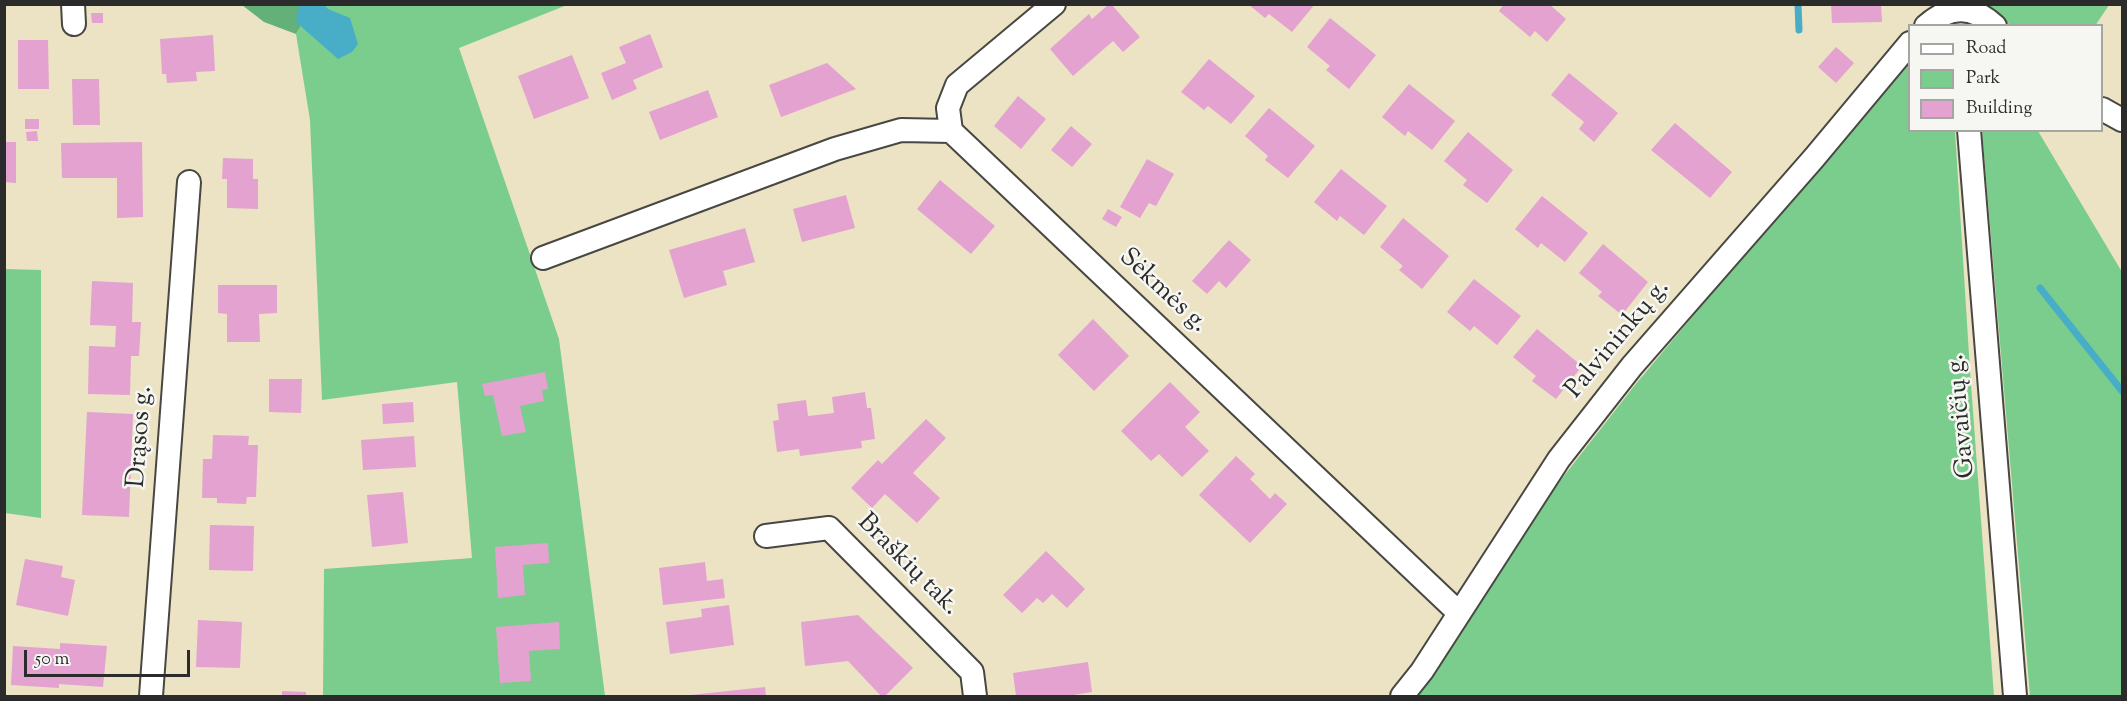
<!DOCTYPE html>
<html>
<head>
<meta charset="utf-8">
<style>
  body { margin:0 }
  #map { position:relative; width:2127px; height:701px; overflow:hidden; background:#ebe3c4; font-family:"Sorts Mill Goudy",serif }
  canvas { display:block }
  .frame { position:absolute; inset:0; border:6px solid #2b2b2b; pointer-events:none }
  .legend { position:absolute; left:1908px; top:24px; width:195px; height:108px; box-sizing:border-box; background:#f6f6f2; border:2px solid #a5a5a2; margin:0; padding:8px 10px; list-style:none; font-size:18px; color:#2b2b2b }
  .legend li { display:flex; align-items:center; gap:12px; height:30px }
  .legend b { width:30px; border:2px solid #a5a5a2 }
  .scale { position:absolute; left:24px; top:650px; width:166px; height:27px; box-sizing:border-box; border:3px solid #2b2b2b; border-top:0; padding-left:8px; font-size:18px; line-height:21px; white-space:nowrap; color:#2b2b2b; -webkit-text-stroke:4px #f6f6f2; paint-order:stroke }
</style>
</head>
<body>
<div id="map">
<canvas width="2127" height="701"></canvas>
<div class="frame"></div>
<ul class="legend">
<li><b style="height:8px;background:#fff"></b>Road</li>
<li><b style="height:16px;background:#7bcd8e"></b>Park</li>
<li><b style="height:16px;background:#e3a2cf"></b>Building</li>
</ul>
<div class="scale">50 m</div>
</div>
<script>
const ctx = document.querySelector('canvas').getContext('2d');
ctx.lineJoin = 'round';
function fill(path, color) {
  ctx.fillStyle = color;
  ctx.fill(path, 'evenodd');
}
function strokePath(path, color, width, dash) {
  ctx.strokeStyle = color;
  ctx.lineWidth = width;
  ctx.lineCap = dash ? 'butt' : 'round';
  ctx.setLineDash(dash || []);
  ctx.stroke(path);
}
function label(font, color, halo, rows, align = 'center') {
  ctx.font = font + ' "Sorts Mill Goudy",serif';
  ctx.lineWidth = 5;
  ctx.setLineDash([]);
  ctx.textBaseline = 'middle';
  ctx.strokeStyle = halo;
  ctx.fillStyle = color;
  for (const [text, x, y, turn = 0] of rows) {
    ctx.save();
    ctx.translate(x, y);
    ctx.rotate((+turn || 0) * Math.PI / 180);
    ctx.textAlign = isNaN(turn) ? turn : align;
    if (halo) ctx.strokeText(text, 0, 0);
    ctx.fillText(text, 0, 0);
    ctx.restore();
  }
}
const green = new Path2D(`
  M 304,5 L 567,5 L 459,48 L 559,339 L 605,696 L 323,696 L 324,569 L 472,558 L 457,382 L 322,400 L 310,120 L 296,34 L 305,19 Z
  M 1987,5 L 2109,5 L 2095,26 L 2010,25 Z
  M 1909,58 L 1910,130 L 1955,131 L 1970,371 L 1994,696 L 1408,696 L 1549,495 L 1635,385 Z
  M 1982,131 L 2038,131 L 2122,272 L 2122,696 L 2030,696 Z
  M 5,269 L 41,270 L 41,518 L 5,513 Z`);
const forest = new Path2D(`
  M 242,5 L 304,5 L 305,19 L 296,34 L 264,22 Z`);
const water = new Path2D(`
  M 297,5 L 324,5 L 328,9 L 350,18 L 358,44 L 352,52 L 338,59 L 296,22 L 299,7 Z`);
const stream = new Path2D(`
  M 1798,4 L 1799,30
  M 2040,288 L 2122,391`);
const building = new Path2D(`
  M 1248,4 L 1315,4 L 1292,32 L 1269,14 L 1265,18 Z
  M 1504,4 L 1549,4 L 1566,19 L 1547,42 L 1535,31 L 1530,37 L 1499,11 Z
  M 1831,4 L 1881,4 L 1882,22 L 1832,23 Z
  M 1108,5 L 1112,5 L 1140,37 L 1123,52 L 1113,41 L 1073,76 L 1050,49 L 1089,14 L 1092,19 Z
  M 91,13 L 103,13 L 103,23 L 92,23 Z
  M 1330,18 L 1376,55 L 1349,89 L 1326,70 L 1330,66 L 1307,47 Z
  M 650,34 L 663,67 L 633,80 L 637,89 L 612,100 L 601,73 L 626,63 L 619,47 Z
  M 213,35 L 215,71 L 196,72 L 197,81 L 167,83 L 166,74 L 162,74 L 160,39 Z
  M 18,40 L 48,40 L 49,89 L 18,89 Z
  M 1836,47 L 1854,63 L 1836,83 L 1818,67 Z
  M 572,55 L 589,98 L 534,119 L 518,76 Z
  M 1209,59 L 1255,96 L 1231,124 L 1208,106 L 1204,110 L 1181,92 Z
  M 827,63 L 856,89 L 781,117 L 769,85 Z
  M 1569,73 L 1618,113 L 1594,142 L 1579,129 L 1584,122 L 1551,95 Z
  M 72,79 L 99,79 L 100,125 L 73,125 Z
  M 1409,84 L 1455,121 L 1432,150 L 1408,131 L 1405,136 L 1382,117 Z
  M 708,90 L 718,117 L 660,140 L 649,112 Z
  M 1018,96 L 1046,119 L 1021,149 L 994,126 Z
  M 1269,108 L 1315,146 L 1288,178 L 1265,160 L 1268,156 L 1245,136 Z
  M 25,119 L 39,119 L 39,129 L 25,129 Z
  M 1675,123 L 1732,172 L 1710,198 L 1651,150 Z
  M 1071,126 L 1092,144 L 1072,167 L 1051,150 Z
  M 37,131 L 38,141 L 27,141 L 26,132 Z
  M 1468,132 L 1513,170 L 1487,203 L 1463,185 L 1467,180 L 1444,161 Z
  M 4,142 L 16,142 L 16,183 L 4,182 Z
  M 142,142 L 143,217 L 117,218 L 117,178 L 62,178 L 61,143 Z
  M 223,158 L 253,159 L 253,179 L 258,179 L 258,209 L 227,208 L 227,179 L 222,179 Z
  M 1147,159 L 1174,174 L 1156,206 L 1149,203 L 1140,218 L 1120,207 Z
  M 1341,169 L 1387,206 L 1364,235 L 1340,216 L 1337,221 L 1314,202 Z
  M 940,180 L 995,226 L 971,254 L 917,209 Z
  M 846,195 L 855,228 L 802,242 L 793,209 Z
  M 1542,196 L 1588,233 L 1565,262 L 1541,243 L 1538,248 L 1515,229 Z
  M 1108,209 L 1122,217 L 1116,227 L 1102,219 Z
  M 1403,218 L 1449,256 L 1422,289 L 1399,270 L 1403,266 L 1380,247 Z
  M 745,228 L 755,262 L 723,271 L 727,285 L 684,298 L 669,250 Z
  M 1229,240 L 1251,260 L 1226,288 L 1219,281 L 1207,294 L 1192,281 Z
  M 1603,244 L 1648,282 L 1622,315 L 1598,296 L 1602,292 L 1579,273 Z
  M 1474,279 L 1521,316 L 1497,345 L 1474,326 L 1470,331 L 1447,312 Z
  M 92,281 L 133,283 L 132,322 L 141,322 L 139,356 L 131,356 L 130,395 L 88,394 L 89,346 L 115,347 L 116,326 L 90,325 Z
  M 218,285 L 277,285 L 277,313 L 259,314 L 260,342 L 227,342 L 227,314 L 218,313 Z
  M 1093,319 L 1129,356 L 1094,391 L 1058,355 Z
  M 1537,329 L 1582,366 L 1556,399 L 1532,381 L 1536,376 L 1513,357 Z
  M 545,372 L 548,389 L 542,390 L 544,401 L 520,406 L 526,432 L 502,436 L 493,395 L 485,396 L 482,384 Z
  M 269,379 L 302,379 L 301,413 L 269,412 Z
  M 1170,382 L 1200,412 L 1185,427 L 1209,451 L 1182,477 L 1159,454 L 1151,461 L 1121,431 Z
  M 865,392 L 867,408 L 871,408 L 875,439 L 861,441 L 862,448 L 800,456 L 799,449 L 777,452 L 773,421 L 779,420 L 777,404 L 806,400 L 808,416 L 834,413 L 832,397 Z
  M 413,402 L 414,422 L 383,424 L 382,404 Z
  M 87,412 L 133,414 L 129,517 L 82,515 Z
  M 926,419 L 946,438 L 913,473 L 940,498 L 917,523 L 885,494 L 872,508 L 851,488 L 878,460 L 882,464 Z
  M 213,435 L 249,436 L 248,445 L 258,445 L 256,497 L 247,497 L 246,504 L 217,503 L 217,498 L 202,498 L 203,459 L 212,459 Z
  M 414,436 L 416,467 L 363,470 L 361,440 Z
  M 1236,456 L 1255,474 L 1250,479 L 1270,499 L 1275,493 L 1287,504 L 1250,543 L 1199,495 Z
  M 403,492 L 408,543 L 372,547 L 367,495 Z
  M 210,525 L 254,526 L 253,571 L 209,570 Z
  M 548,543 L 549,563 L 523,565 L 525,595 L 498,598 L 495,547 Z
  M 1046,551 L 1085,589 L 1067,608 L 1052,594 L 1043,603 L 1037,598 L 1022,613 L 1003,595 Z
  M 25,559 L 63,566 L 61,577 L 75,580 L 68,616 L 16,605 Z
  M 705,562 L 707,581 L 723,579 L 725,598 L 663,605 L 659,568 Z
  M 729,605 L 734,645 L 670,654 L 666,622 L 702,617 L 701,609 Z
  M 858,615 L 913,668 L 885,696 L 881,696 L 848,661 L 805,666 L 801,622 Z
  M 198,620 L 242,622 L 240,668 L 196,667 Z
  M 559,622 L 560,649 L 529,651 L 531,681 L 500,683 L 496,627 Z
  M 60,643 L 107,646 L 103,687 L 59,684 L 59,688 L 11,685 L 13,646 L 60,649 Z
  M 1088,662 L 1092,692 L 1067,696 L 1016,696 L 1013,673 Z
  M 765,687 L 766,696 L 692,696 L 691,695 Z
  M 282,691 L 306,692 L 306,696 L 282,696 Z`);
const minor = new Path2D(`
  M 73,4 L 74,24
  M 1054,4 L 957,85 L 948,108 L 951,131 L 1459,613
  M 1926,26 C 1950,5 1972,5 1995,26
  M 2102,109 L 2122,120
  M 1969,130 L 2015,696
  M 543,258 L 835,149 L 901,130 L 951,131
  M 766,536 L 829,528 L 972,672 L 975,696
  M 151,696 L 189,182
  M 1402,696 L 1422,671 L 1559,459 L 1632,366 L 1814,158 L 1910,43`);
const streetNames = [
  ["Sėkmės g.",1162,292,43],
  ["Palvininkų g.",1619,340,-50],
  ["Gavaičių g.",1963,416,-95],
  ["Drąsos g.",142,437,-86],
  ["Braškių tak.",907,566,45]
];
fill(green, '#7bcd8e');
fill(forest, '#64b079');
fill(water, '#48aec7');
strokePath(stream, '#48aec7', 7);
fill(building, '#e3a2cf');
strokePath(minor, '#484742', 26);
strokePath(minor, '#fff', 22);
label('26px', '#2b2b2b', '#f6f6f2', streetNames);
</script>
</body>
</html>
